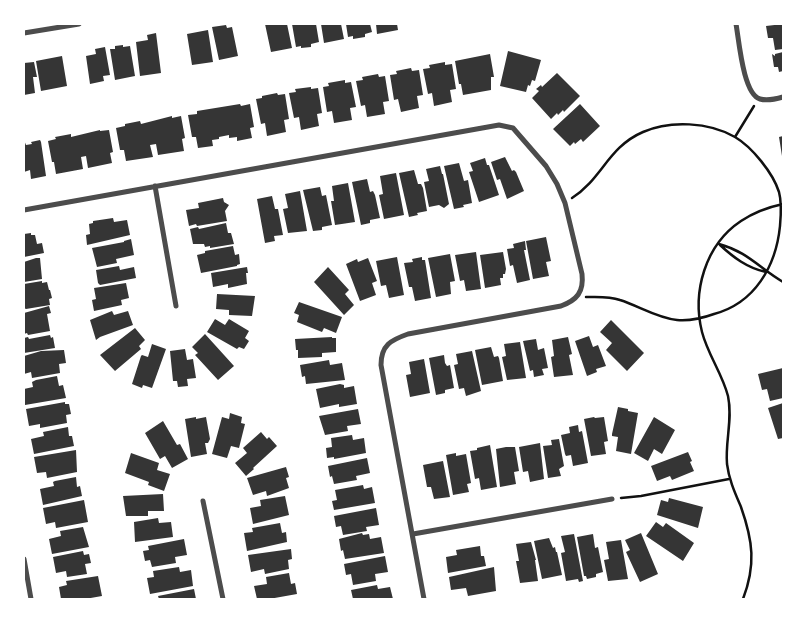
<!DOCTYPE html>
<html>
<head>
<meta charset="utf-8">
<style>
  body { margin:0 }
  #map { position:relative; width:807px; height:623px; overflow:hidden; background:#fff; font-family:"Asap Condensed",sans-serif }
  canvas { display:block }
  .frame { position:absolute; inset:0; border:25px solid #fff; pointer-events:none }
</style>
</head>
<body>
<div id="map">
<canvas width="807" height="623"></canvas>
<div class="frame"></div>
</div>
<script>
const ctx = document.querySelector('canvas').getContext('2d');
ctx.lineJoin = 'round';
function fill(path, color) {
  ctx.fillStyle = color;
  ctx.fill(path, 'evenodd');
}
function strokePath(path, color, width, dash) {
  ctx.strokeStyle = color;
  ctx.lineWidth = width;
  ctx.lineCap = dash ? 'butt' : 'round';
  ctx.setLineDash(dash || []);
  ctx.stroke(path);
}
const building = new Path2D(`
  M 265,24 L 287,24 L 292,48 L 271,52 Z
  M 292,24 L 316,24 L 319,42 L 311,44 L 311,47 L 301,48 L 301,46 L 296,47 Z
  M 321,24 L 341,24 L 344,39 L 324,43 Z
  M 346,24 L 370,24 L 372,32 L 365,34 L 365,37 L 353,39 L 353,36 L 348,37 Z
  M 376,24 L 397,24 L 398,30 L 377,34 Z
  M 783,24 L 783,49 L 775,50 L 773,38 L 768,38 L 766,26 Z
  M 226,25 L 227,28 L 232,27 L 238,56 L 219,60 L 212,27 Z
  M 208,30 L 213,62 L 192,65 L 187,34 Z
  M 156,33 L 161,73 L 140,76 L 136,42 L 148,40 L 147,35 Z
  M 123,45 L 123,47 L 130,46 L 135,76 L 115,80 L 110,49 L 115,49 L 115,46 Z
  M 105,47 L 110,75 L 103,76 L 104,81 L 90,84 L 86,56 L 96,54 L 95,49 Z
  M 508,51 L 541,60 L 535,81 L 532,80 L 530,86 L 528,85 L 526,92 L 500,86 Z
  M 783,52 L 783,71 L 779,72 L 778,67 L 774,67 L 772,54 L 775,56 L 775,54 Z
  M 490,54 L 494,77 L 491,77 L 491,90 L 463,95 L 461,84 L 459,84 L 455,61 Z
  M 62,56 L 67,86 L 41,91 L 36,61 Z
  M 34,62 L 37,77 L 33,77 L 35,93 L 24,95 L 24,63 Z
  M 445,62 L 445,65 L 452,64 L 456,89 L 450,90 L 452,102 L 434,106 L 432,93 L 428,94 L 423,69 L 430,68 L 429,65 Z
  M 411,68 L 412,71 L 419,70 L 423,95 L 417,96 L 419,108 L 401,112 L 398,99 L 394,100 L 390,75 L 397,74 L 396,71 Z
  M 557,73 L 580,96 L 564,112 L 563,110 L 558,115 L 557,113 L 551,119 L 532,98 L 539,91 L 536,89 L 541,85 L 542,87 Z
  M 378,74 L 379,77 L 385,76 L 389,101 L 383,102 L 385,114 L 367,117 L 365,105 L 361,106 L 356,81 L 363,80 L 362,77 Z
  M 345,80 L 345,83 L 351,82 L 356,107 L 350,108 L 352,120 L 334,123 L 332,111 L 327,112 L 323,87 L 329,86 L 328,83 Z
  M 311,87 L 311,89 L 318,88 L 322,113 L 317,114 L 319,126 L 301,130 L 299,117 L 294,118 L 289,93 L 296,92 L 295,89 Z
  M 277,93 L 278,95 L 285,94 L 289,119 L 284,120 L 286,132 L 267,136 L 265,123 L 261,124 L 256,99 L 262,98 L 262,96 Z
  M 240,104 L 241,106 L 250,104 L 254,127 L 250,128 L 252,138 L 237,141 L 237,137 L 229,138 L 229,135 L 219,137 L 219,139 L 212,140 L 213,146 L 198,148 L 196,137 L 192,137 L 188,115 L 197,114 L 197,111 Z
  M 580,104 L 600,126 L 583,142 L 581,139 L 575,144 L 574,142 L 570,146 L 553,129 Z
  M 172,116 L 172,118 L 181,116 L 185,138 L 182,139 L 184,151 L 158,155 L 156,144 L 150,145 L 153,157 L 126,161 L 124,150 L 120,150 L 116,128 L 125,126 L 125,124 L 140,121 L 141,124 Z
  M 100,130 L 100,131 L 109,130 L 113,152 L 110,153 L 112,163 L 88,168 L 86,156 L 81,157 L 83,169 L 56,174 L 54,162 L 52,162 L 48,141 L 56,139 L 55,137 L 71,134 L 71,137 Z
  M 783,136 L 783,155 L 782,156 L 779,137 Z
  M 24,140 L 26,145 L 32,144 L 31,142 L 40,140 L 41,142 L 46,176 L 31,179 L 30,170 L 24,172 Z
  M 505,157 L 512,171 L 514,170 L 516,172 L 524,191 L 507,199 L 500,179 L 497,180 L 491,162 Z
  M 485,158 L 487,165 L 489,165 L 499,195 L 479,202 L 469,172 L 473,171 L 470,163 Z
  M 459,163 L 464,181 L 468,180 L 472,203 L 463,205 L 464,207 L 454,209 L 444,166 Z
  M 440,166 L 442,174 L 443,174 L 449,204 L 444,208 L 439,205 L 429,207 L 424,182 L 429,181 L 426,169 Z
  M 414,170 L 418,184 L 421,184 L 423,188 L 427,211 L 417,213 L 418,215 L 409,217 L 399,173 Z
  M 396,173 L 404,215 L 384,219 L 379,195 L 383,194 L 380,176 Z
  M 367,179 L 370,192 L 373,191 L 375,195 L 380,218 L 370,220 L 370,223 L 361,225 L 352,182 Z
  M 348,183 L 355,222 L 335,225 L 331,201 L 334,201 L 332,186 Z
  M 320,187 L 322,196 L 326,195 L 332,225 L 322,227 L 322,230 L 313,231 L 303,190 Z
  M 300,191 L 307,231 L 288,233 L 283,209 L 288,208 L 285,194 Z
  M 272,196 L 275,209 L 278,209 L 283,235 L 274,236 L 275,241 L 265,243 L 257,199 Z
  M 223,198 L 224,202 L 229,205 L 225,211 L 227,221 L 197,226 L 196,224 L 189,226 L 186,210 L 199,208 L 198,203 Z
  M 113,218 L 114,222 L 127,220 L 130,235 L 87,245 L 86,235 L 90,234 L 89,224 L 93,223 L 93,221 Z
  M 226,223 L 228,233 L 231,233 L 234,244 L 210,248 L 210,246 L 205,247 L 204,244 L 193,244 L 190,229 L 198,227 L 199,229 Z
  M 31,233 L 31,235 L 35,235 L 37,244 L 42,243 L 44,253 L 24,257 L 24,234 Z
  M 546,237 L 551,261 L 546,262 L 549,276 L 533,279 L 526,241 Z
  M 131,239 L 134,255 L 116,259 L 117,263 L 97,267 L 92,248 L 124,242 L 124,241 Z
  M 525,241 L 526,250 L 524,250 L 530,280 L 517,283 L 513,265 L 510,266 L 507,249 L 514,248 L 513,244 Z
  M 233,246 L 235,255 L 239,254 L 240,264 L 237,265 L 237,266 L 201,273 L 197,255 L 205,253 L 205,251 Z
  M 476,252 L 481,289 L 466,291 L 464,280 L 460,281 L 455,255 Z
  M 503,252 L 506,269 L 505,274 L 503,274 L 503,278 L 500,278 L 501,285 L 485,288 L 480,255 Z
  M 450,254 L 455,281 L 450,282 L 451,294 L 436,297 L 428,258 Z
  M 397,257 L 404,295 L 389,298 L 386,285 L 381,286 L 376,261 Z
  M 422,257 L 422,260 L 425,260 L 431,298 L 415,301 L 412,287 L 409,287 L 404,263 L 413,262 L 412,259 Z
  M 36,258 L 40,258 L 42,279 L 24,282 L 24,262 Z
  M 368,258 L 377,281 L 372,283 L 376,295 L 360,301 L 346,264 L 357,259 L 358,262 Z
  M 119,266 L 120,270 L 134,267 L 136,278 L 100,285 L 98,283 L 96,270 Z
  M 247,267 L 248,273 L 246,273 L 247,284 L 228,288 L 228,284 L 213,287 L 211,273 Z
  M 328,267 L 349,290 L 345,294 L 354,305 L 344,315 L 314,282 Z
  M 42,281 L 42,283 L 47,282 L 49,290 L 50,290 L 52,298 L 49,299 L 50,305 L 26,309 L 24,308 L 24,284 Z
  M 126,283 L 129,298 L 121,300 L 122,305 L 94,311 L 92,300 L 96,299 L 94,288 Z
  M 217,294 L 255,296 L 252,316 L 229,315 L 229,310 L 216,309 Z
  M 299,302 L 342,317 L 336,333 L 324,328 L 322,332 L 297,322 L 299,315 L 294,313 Z
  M 49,306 L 51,313 L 47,314 L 50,331 L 28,335 L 27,333 L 24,334 L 24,313 Z
  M 112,311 L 114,315 L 128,311 L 133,325 L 100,337 L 96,340 L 90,320 Z
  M 215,319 L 225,325 L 229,319 L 249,331 L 245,338 L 249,341 L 244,349 L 239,347 L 237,349 L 207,332 Z
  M 611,320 L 644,353 L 627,371 L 606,350 L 612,343 L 600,332 Z
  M 135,328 L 145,340 L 139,346 L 141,349 L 115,371 L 100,355 Z
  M 205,334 L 234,366 L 218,380 L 195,355 L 198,353 L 192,347 Z
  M 50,335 L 51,338 L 53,337 L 55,348 L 24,353 L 24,338 L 28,337 L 29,339 Z
  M 589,336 L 593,347 L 598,345 L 606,366 L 596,369 L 597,372 L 587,376 L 575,341 Z
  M 332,337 L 332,338 L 336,338 L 336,352 L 322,353 L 322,357 L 298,358 L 298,350 L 296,350 L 295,339 Z
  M 568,337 L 572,354 L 569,355 L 573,375 L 554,377 L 551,357 L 554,356 L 552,340 Z
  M 536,339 L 538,350 L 544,348 L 548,368 L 542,369 L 544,375 L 534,377 L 533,370 L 530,371 L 523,341 Z
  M 520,342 L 526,378 L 507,380 L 502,357 L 506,356 L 504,344 Z
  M 152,344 L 166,349 L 152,388 L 143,385 L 142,388 L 132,384 L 141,356 L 142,355 L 148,357 Z
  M 491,347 L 494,357 L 498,356 L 499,358 L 503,381 L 482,385 L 475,350 Z
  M 185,349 L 187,360 L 193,359 L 196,378 L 187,379 L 188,386 L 178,387 L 177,381 L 173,381 L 170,351 Z
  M 64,350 L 66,363 L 59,364 L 60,373 L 32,378 L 31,372 L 24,374 L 24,356 L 41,351 Z
  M 472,351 L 481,391 L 466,396 L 464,388 L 459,389 L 454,365 L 458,364 L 456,354 Z
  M 444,355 L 445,363 L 447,366 L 450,365 L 454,388 L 445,390 L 445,393 L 436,395 L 429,358 Z
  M 424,359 L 430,393 L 410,397 L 406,375 L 411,374 L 409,362 Z
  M 329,360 L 330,365 L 342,363 L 345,380 L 306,384 L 305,376 L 302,377 L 300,365 Z
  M 783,368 L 783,398 L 770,401 L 767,389 L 762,390 L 758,374 Z
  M 57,376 L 59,386 L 63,385 L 66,398 L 25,405 L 24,389 L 33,387 L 32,382 L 36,380 Z
  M 340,384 L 344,385 L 344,388 L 354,386 L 357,404 L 339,407 L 339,404 L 320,408 L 316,389 Z
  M 65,402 L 65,404 L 69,404 L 71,414 L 66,415 L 67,423 L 40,428 L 40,424 L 29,426 L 26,409 Z
  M 783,403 L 783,438 L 778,439 L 768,408 Z
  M 618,407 L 628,409 L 628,411 L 638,413 L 631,454 L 616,451 L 618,437 L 612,436 L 612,434 Z
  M 358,409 L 361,424 L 347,426 L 348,431 L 325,435 L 319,416 Z
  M 230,413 L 242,417 L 241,423 L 245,424 L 239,448 L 231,446 L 227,458 L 212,454 L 222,417 L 229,419 Z
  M 196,417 L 196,419 L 206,417 L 210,439 L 208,443 L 205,443 L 207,454 L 191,457 L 185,419 Z
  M 594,417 L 595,418 L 604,417 L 608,441 L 604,442 L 606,454 L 591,456 L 584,419 Z
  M 654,417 L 675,430 L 662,454 L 654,449 L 648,461 L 634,453 Z
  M 163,421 L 177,445 L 180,444 L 188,459 L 172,468 L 165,456 L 160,459 L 145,433 Z
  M 578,425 L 579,432 L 582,431 L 588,463 L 573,466 L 571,455 L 566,456 L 565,454 L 561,435 L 570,433 L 569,427 Z
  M 68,427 L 69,436 L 72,436 L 74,446 L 34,454 L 31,439 L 44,436 L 43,432 Z
  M 261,432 L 267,439 L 269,437 L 277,446 L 253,468 L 254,469 L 246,476 L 235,463 L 247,453 L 243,448 Z
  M 352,435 L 353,440 L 364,438 L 366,453 L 334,459 L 334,457 L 327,458 L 326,448 L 332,447 L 331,438 Z
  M 559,439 L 564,466 L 559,469 L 561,476 L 548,478 L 543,446 L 552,445 L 551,440 Z
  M 540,443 L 544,479 L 530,482 L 528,471 L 523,472 L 519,447 Z
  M 490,445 L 497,487 L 481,490 L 479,478 L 475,479 L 470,451 L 477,450 L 477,448 Z
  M 506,447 L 515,447 L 519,471 L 514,472 L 516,484 L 500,487 L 496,449 Z
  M 76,450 L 77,472 L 47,478 L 46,472 L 37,473 L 34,457 Z
  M 688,452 L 692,461 L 690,462 L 694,471 L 672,480 L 670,476 L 657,481 L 651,466 Z
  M 131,453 L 159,463 L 157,470 L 170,474 L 164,491 L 148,485 L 149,482 L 125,473 Z
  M 456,453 L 456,456 L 466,454 L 471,483 L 467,484 L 469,492 L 453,495 L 446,455 Z
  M 367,458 L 370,473 L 356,476 L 357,480 L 334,484 L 332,476 L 330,477 L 328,466 Z
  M 443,461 L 450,497 L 434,499 L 431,487 L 427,487 L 423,465 Z
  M 286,467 L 289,477 L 286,478 L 289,488 L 267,496 L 266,491 L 253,495 L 247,478 Z
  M 76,477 L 77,487 L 80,486 L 82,496 L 43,505 L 40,489 L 54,486 L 53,482 L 55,481 Z
  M 363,485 L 364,489 L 372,487 L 375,503 L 334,510 L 332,501 L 337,500 L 335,490 Z
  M 163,494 L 164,511 L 148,511 L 148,516 L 126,516 L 123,496 Z
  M 285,496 L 289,515 L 253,524 L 250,508 L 261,506 L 260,500 Z
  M 669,498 L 703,507 L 698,528 L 657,515 L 661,500 L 668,502 Z
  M 84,500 L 88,522 L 56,528 L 55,522 L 46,524 L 43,508 Z
  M 376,508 L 379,525 L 366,527 L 367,531 L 343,535 L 341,526 L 336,527 L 334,516 Z
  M 158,518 L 159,523 L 171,522 L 173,537 L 135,542 L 134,522 Z
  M 656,522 L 663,527 L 666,523 L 694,543 L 683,561 L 646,536 Z
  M 280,523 L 282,533 L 286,532 L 287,542 L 247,551 L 244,533 L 253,532 L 252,528 Z
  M 83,527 L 89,547 L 52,554 L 49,539 L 61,536 L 60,531 Z
  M 362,533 L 363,535 L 369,534 L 370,539 L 381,537 L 384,553 L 345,559 L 343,550 L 341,551 L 339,539 Z
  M 641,533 L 658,574 L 640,582 L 626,552 L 630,550 L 625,540 Z
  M 574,534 L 583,581 L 579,582 L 578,579 L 566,581 L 561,553 L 565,552 L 561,536 Z
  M 593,534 L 595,548 L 598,547 L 603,572 L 596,574 L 596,577 L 587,579 L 586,576 L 584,576 L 577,537 Z
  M 549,538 L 553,548 L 555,547 L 556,552 L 557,552 L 562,575 L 542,579 L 534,541 Z
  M 184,539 L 187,555 L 175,557 L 176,563 L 152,567 L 150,560 L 145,561 L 143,551 L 149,550 L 148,546 Z
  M 621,540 L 628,579 L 608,581 L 604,560 L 609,559 L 606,542 Z
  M 531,542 L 536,560 L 535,560 L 538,581 L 520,583 L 516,561 L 519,561 L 516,544 Z
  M 480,546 L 481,556 L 484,556 L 486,566 L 448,573 L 446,557 L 457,555 L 456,550 Z
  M 291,549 L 292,559 L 288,560 L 289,569 L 265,574 L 264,569 L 251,572 L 248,555 Z
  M 83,551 L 84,555 L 89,554 L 91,563 L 85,564 L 87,574 L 67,577 L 66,571 L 56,573 L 53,557 Z
  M 385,556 L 388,572 L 375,574 L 376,581 L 353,585 L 351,574 L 346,575 L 344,564 Z
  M 179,567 L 180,572 L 191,570 L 193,586 L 150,594 L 147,578 L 154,577 L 153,571 Z
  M 494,567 L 496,591 L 468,596 L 466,588 L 451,590 L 449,577 Z
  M 289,573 L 291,584 L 295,583 L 297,594 L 269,599 L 257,599 L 254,586 L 267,584 L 266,577 Z
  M 98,576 L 102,596 L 85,599 L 61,599 L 59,587 L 67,585 L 66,581 Z
  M 377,585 L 378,589 L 390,587 L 393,599 L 353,599 L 351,590 Z
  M 194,589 L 196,599 L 159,599 L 158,596 Z`);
const path = new Path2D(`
  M 735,137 L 754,106
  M 572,198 C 602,179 608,147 643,132 C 670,120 709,122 735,137 C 752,147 773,173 779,192 C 782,203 781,215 780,226 C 776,266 755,303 714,314 C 703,318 689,321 677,320 C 657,318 639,306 620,300 C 609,296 598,297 586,297
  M 719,244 C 748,252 759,268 783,282
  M 720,245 C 733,257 747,268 766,272
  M 621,498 L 641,496 L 729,479
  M 743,599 C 756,565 753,541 741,507 C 735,493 729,480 727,464 C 725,441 733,419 728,396 C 722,373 708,355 702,332 C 692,292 705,245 741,221 C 753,213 769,207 783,204`);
const minor = new Path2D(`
  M 736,24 C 739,40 743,94 760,99 C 767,101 776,99 783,97
  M 24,33 L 79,24
  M 155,186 L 176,306
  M 24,210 L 499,125 L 513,128 L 546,166 L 557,184 L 565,203 L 582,274 C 584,292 577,300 561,306 L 408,334 C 391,340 381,345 381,365 L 424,599
  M 203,501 L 223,599
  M 413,534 L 612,499
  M 24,559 L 31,599`);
fill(building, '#353535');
strokePath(path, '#111', 2.5);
strokePath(minor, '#4c4c4c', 5);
</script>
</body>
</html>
